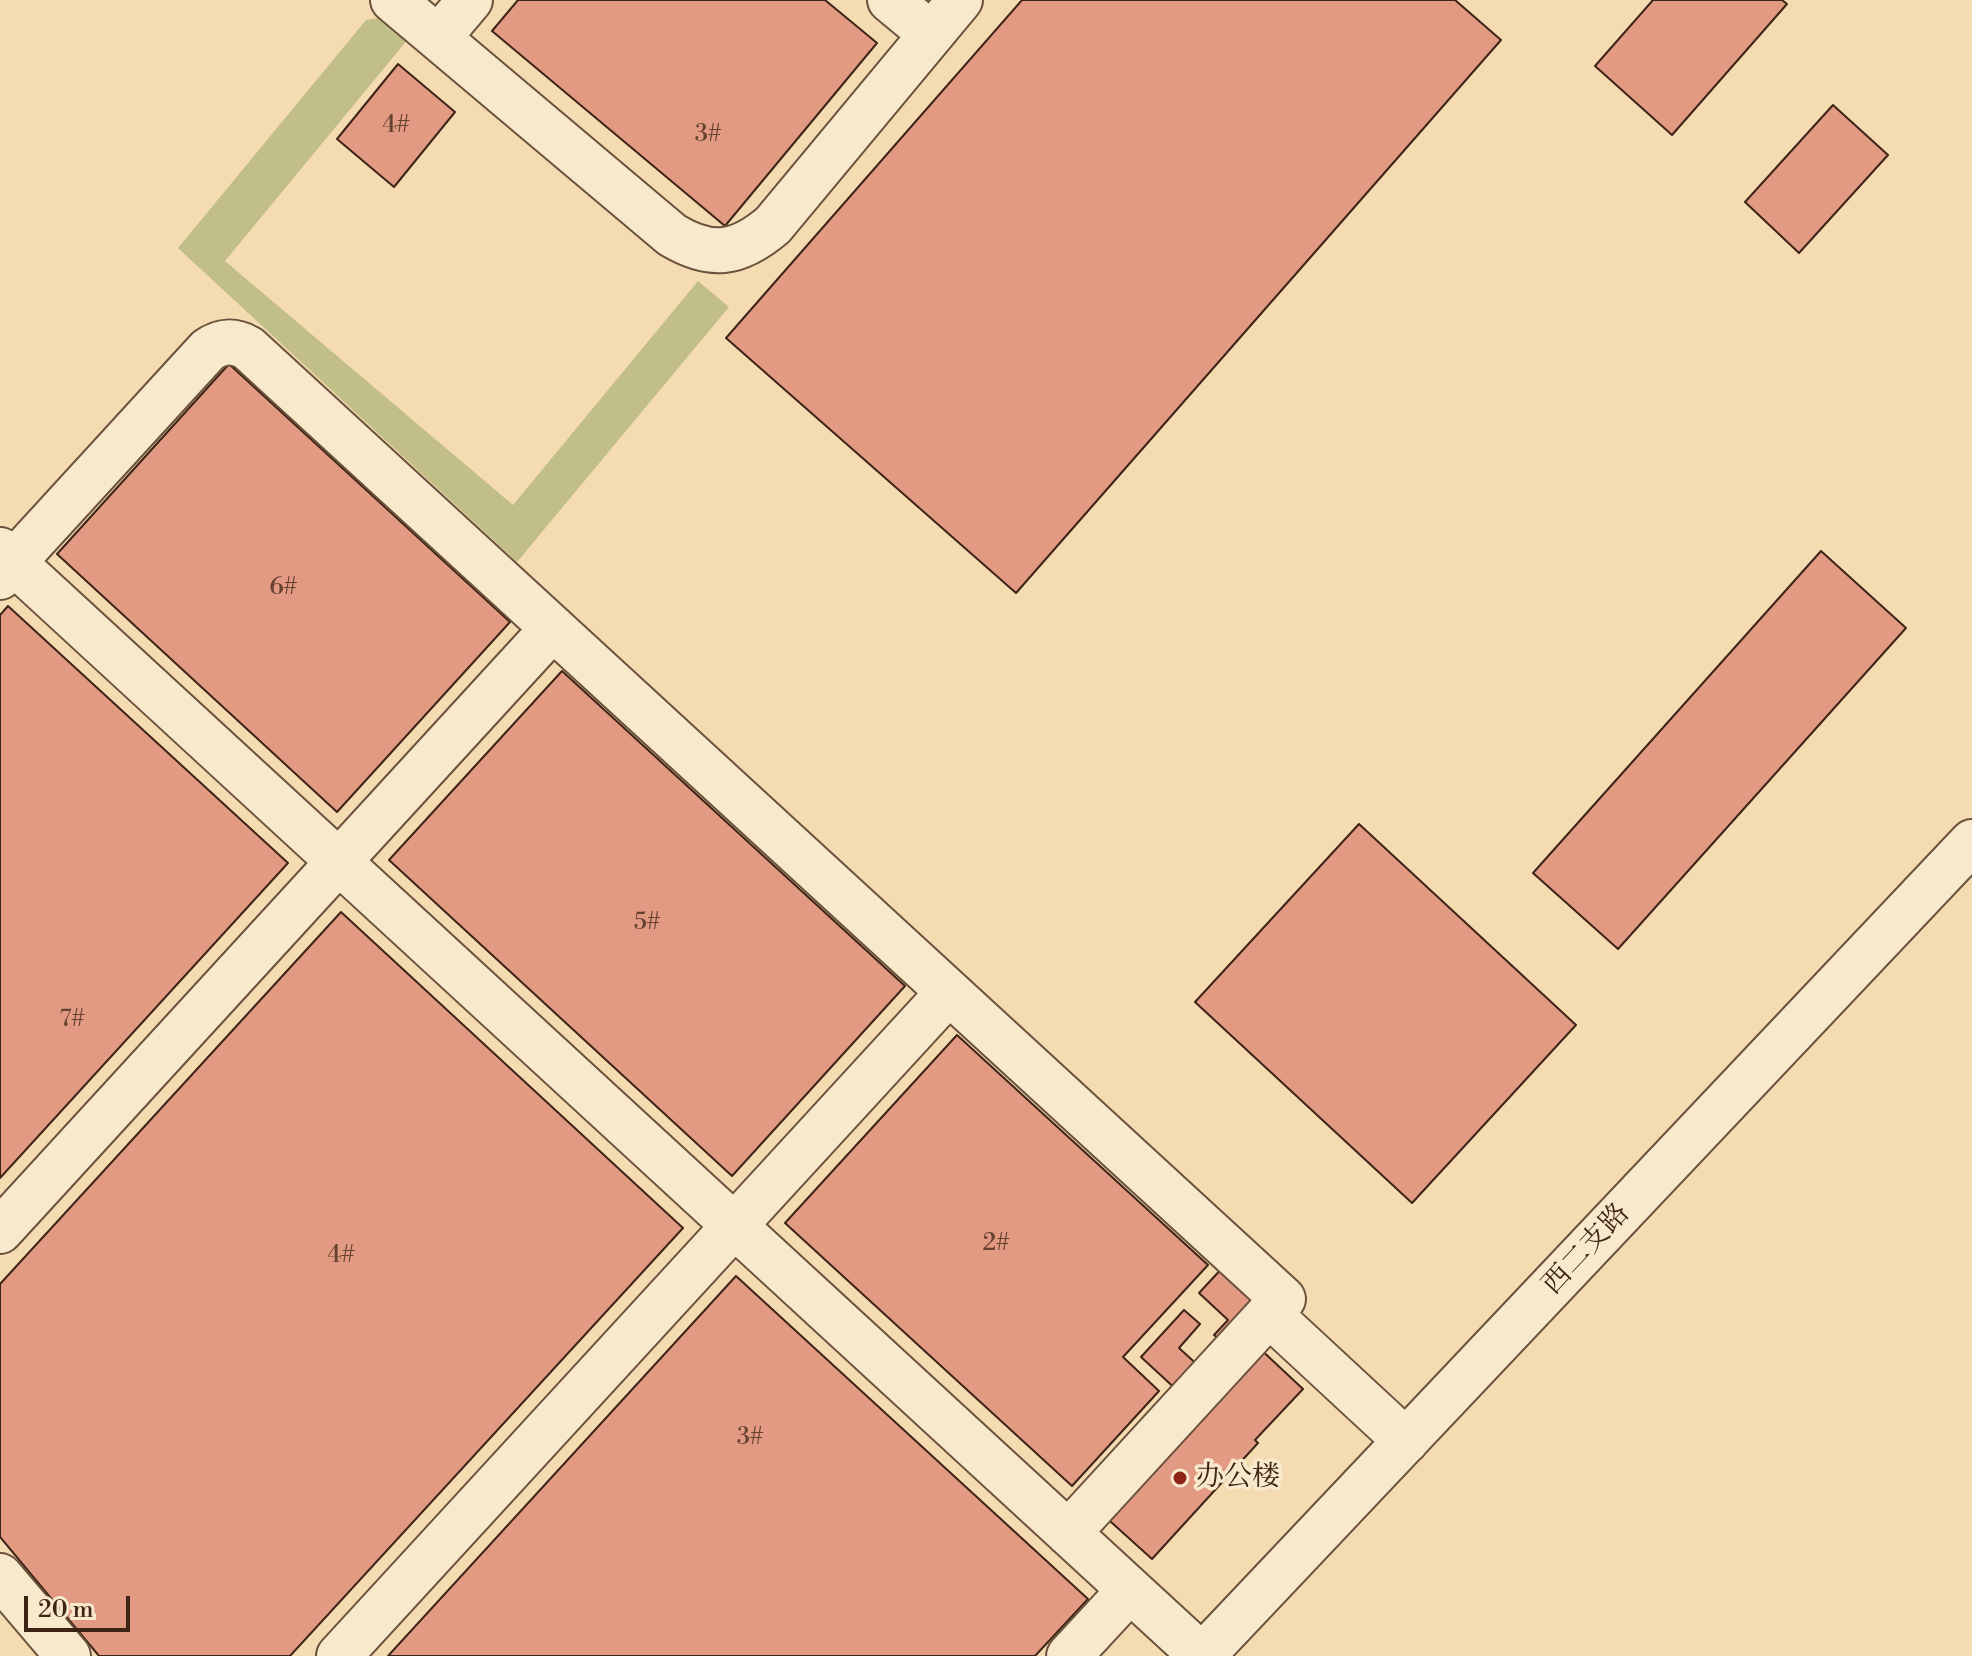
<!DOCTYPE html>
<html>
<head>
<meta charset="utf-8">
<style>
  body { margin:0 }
  #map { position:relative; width:1972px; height:1656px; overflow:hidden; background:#f4dbb1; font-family:"Libre Bodoni",serif }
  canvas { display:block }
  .scale { position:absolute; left:24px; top:1596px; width:106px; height:36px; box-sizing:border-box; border:4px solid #3d2415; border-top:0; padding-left:10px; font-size:24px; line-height:28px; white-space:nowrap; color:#3d2415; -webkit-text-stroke:6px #f8e8cc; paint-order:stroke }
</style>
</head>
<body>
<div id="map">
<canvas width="1972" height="1656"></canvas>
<div class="scale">20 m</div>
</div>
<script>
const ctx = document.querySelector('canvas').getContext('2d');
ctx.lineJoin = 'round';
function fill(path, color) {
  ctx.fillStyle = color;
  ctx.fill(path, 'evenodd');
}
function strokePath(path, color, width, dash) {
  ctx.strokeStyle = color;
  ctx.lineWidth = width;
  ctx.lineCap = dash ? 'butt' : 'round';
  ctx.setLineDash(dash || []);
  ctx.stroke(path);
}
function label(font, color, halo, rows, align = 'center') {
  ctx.font = font + ' "Libre Bodoni","Noto Serif SC",serif';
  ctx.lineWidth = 7;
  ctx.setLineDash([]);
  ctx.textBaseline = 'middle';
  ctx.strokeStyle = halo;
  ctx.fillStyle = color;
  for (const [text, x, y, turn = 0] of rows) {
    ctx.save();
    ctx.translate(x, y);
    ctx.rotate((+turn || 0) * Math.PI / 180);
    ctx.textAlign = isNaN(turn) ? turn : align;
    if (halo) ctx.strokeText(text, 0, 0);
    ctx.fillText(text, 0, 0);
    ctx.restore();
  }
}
const green = new Path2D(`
  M 378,18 L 385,19 L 409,38 L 225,261 L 513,505 L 698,281 L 729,307 L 517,562 L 178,248 L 366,20 Z`);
const building = new Path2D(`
  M 518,0 L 825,0 L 877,43 L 725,226 L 492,31 Z
  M 1022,0 L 1455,0 L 1501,40 L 1016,593 L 726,338 Z
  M 1653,0 L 1782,0 L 1787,4 L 1672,135 L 1595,66 Z
  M 398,64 L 455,112 L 394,187 L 337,139 Z
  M 1833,105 L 1888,155 L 1799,253 L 1745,202 Z
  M 229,364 L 510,622 L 337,812 L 57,554 Z
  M 1821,551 L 1906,628 L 1618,949 L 1533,873 Z
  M 8,606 L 288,863 L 0,1178 L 0,615 Z
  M 562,671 L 905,986 L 732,1176 L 389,860 Z
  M 1359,824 L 1576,1025 L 1412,1203 L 1195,1002 Z
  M 341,912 L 683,1228 L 290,1656 L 99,1656 L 0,1537 L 0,1284 Z
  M 957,1035 L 1208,1265 L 1123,1357 L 1159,1391 L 1072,1486 L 785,1223 Z
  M 1225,1265 L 1257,1295 L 1231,1323 L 1239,1331 L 1226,1346 L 1214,1335 L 1228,1320 L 1199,1293 Z
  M 736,1276 L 1088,1599 L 1035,1656 L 388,1656 Z
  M 1184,1310 L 1200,1324 L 1179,1348 L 1202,1369 L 1180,1393 L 1141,1357 Z
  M 1256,1345 L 1303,1389 L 1255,1440 L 1258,1443 L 1152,1559 L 1101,1513 Z`);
const minor = new Path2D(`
  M 393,0 L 672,235 C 712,259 739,254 773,225 L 960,0
  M 890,0 L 931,34
  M 438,38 L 470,0
  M 0,550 L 1202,1656 L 1972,842
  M 0,577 L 208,350 C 221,341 234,340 248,348 L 1283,1299 L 1269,1314 L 1406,1441
  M 0,1231 L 553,628
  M 1068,1533 L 1269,1314
  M 0,1576 L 68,1656
  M 339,1656 L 949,992
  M 1069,1656 L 1130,1590`);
const markers = [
  [1180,1478,8,"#8f2418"]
];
const numberNames = [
  ["4#",396,126],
  ["3#",708,135],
  ["6#",283,588],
  ["5#",647,923],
  ["7#",72,1020],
  ["2#",996,1244],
  ["4#",341,1256],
  ["3#",750,1438]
];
const streetNames = [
  ["西二支路",1587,1250,-47]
];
const poiNames = [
  ["办公楼",1196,1478]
];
fill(green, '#c2be87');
fill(building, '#e29a83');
strokePath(building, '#3d2415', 2);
strokePath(minor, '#6b523c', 48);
strokePath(minor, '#f8e8cc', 44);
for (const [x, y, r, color] of markers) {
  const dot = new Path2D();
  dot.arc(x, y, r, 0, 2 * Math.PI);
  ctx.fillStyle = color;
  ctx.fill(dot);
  strokePath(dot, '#f8e8cc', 3);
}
label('24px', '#664230', null, numberNames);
label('28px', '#3d2415', '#f8e8cc', streetNames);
label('28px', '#3d2415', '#f8e8cc', poiNames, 'left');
</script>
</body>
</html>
